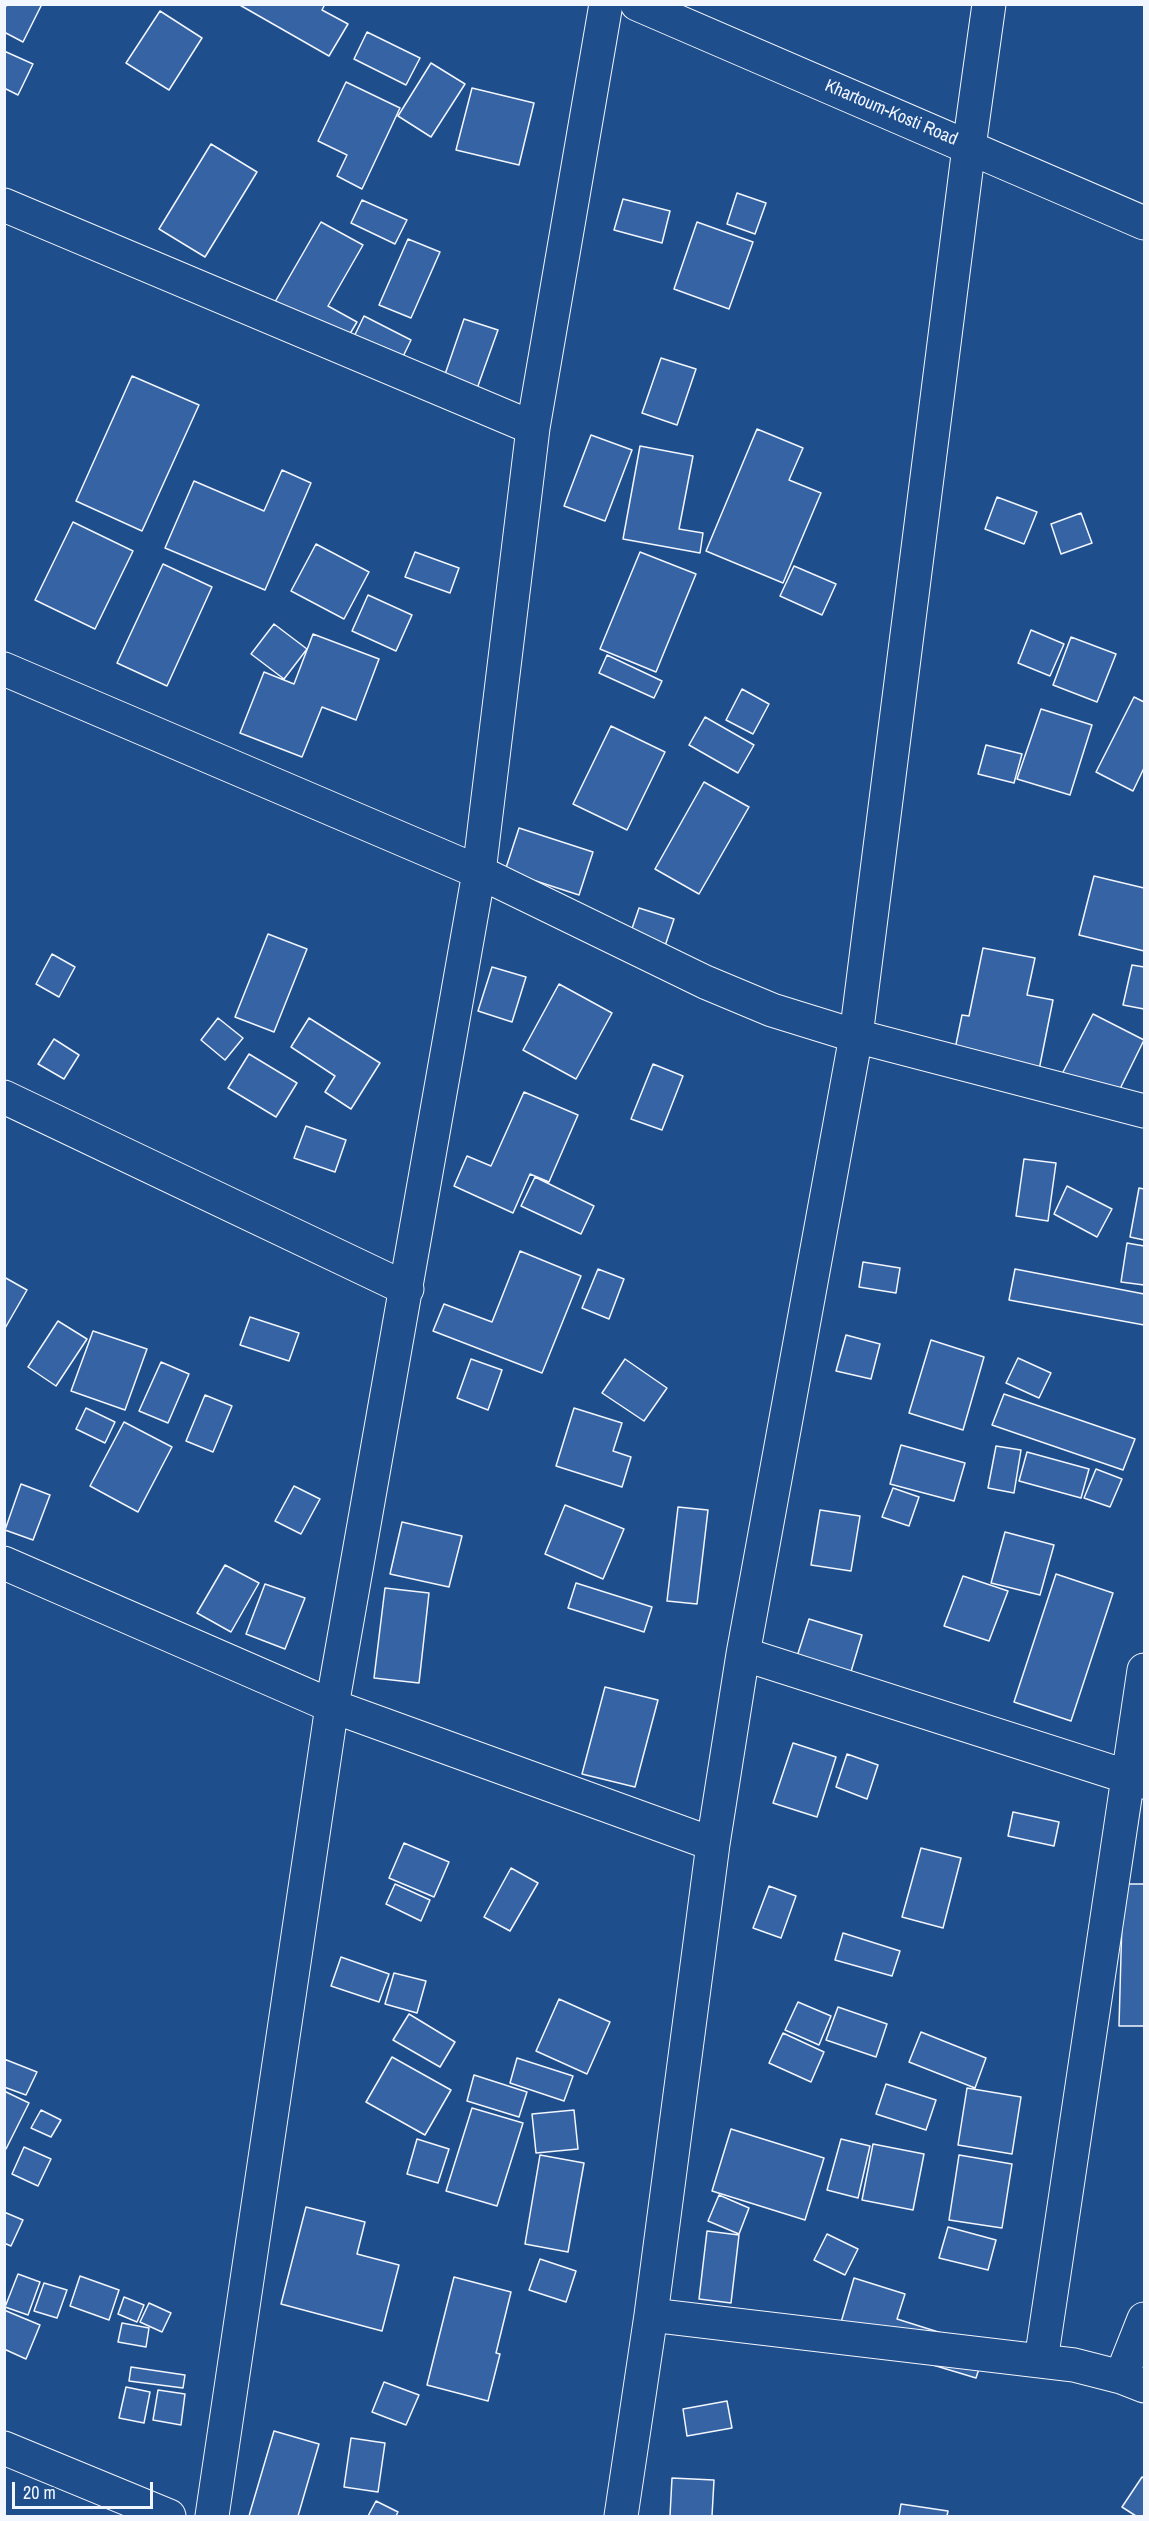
<!DOCTYPE html>
<html>
<head>
<meta charset="utf-8">
<style>
  body { margin:0 }
  #map { position:relative; width:1149px; height:2521px; overflow:hidden; background:#1f4e8c; font-family:"Archivo Narrow",sans-serif }
  canvas { display:block }
  .frame { position:absolute; inset:0; border:6px solid #f2f6ff; pointer-events:none }
  .scale { position:absolute; left:12px; top:2482px; width:141px; height:27px; box-sizing:border-box; border:3px solid #f2f6ff; border-top:0; padding-left:8px; font-size:18px; line-height:21px; white-space:nowrap; color:#f2f6ff; -webkit-text-stroke:4px #1f4e8c; paint-order:stroke }
</style>
</head>
<body>
<div id="map">
<canvas width="1149" height="2521"></canvas>
<div class="frame"></div>
<div class="scale">20 m</div>
</div>
<script>
const ctx = document.querySelector('canvas').getContext('2d');
ctx.lineJoin = 'round';
function fill(path, color) {
  ctx.fillStyle = color;
  ctx.fill(path, 'evenodd');
}
function strokePath(path, color, width, dash) {
  ctx.strokeStyle = color;
  ctx.lineWidth = width;
  ctx.lineCap = dash ? 'butt' : 'round';
  ctx.setLineDash(dash || []);
  ctx.stroke(path);
}
function label(font, color, halo, rows, align = 'center') {
  ctx.font = font + ' "Archivo Narrow",sans-serif';
  ctx.lineWidth = 4.5;
  ctx.setLineDash([]);
  ctx.textBaseline = 'middle';
  ctx.strokeStyle = halo;
  ctx.fillStyle = color;
  for (const [text, x, y, turn = 0] of rows) {
    ctx.save();
    ctx.translate(x, y);
    ctx.rotate((+turn || 0) * Math.PI / 180);
    ctx.textAlign = isNaN(turn) ? turn : align;
    if (halo) ctx.strokeText(text, 0, 0);
    ctx.fillText(text, 0, 0);
    ctx.restore();
  }
}
const building = new Path2D(`
  M 7,4 L 42,4 L 23,42 L 4,32 L 4,10 Z
  M 238,4 L 325,4 L 322,10 L 348,24 L 329,56 Z
  M 160,11 L 202,38 L 169,90 L 126,63 Z
  M 367,32 L 420,58 L 406,85 L 354,59 Z
  M 4,51 L 33,64 L 18,95 L 4,88 Z
  M 431,63 L 465,84 L 431,137 L 398,116 Z
  M 346,82 L 400,108 L 362,189 L 337,176 L 347,155 L 318,141 Z
  M 472,88 L 534,103 L 519,165 L 456,150 Z
  M 211,144 L 257,172 L 205,257 L 159,229 Z
  M 737,193 L 766,203 L 755,234 L 727,224 Z
  M 623,199 L 670,211 L 662,243 L 614,230 Z
  M 362,200 L 407,220 L 395,244 L 351,223 Z
  M 321,222 L 363,245 L 328,306 L 357,322 L 342,347 L 272,307 Z
  M 697,222 L 753,242 L 729,309 L 674,289 Z
  M 408,239 L 440,252 L 411,318 L 379,305 Z
  M 364,316 L 411,340 L 396,371 L 349,347 Z
  M 464,319 L 498,330 L 474,397 L 441,386 Z
  M 661,358 L 696,369 L 677,425 L 642,413 Z
  M 132,376 L 199,405 L 142,531 L 76,501 Z
  M 757,429 L 803,448 L 789,480 L 821,493 L 783,583 L 706,551 Z
  M 591,435 L 632,450 L 605,521 L 564,506 Z
  M 640,446 L 693,456 L 679,529 L 703,533 L 700,553 L 623,539 Z
  M 282,470 L 311,483 L 265,590 L 165,548 L 194,481 L 264,511 Z
  M 997,497 L 1037,512 L 1024,544 L 985,529 Z
  M 1081,513 L 1092,543 L 1061,554 L 1051,524 Z
  M 73,522 L 133,551 L 95,629 L 35,600 Z
  M 316,544 L 369,572 L 344,619 L 291,591 Z
  M 415,552 L 459,568 L 450,593 L 405,577 Z
  M 640,552 L 696,574 L 656,672 L 600,649 Z
  M 163,564 L 212,587 L 167,686 L 117,663 Z
  M 794,566 L 836,584 L 822,615 L 780,596 Z
  M 368,595 L 412,615 L 396,651 L 352,631 Z
  M 274,624 L 307,649 L 284,679 L 251,654 Z
  M 1031,630 L 1064,644 L 1050,676 L 1018,663 Z
  M 313,634 L 379,659 L 356,720 L 322,707 L 302,757 L 240,733 L 264,672 L 294,684 Z
  M 1071,637 L 1116,654 L 1097,702 L 1053,685 Z
  M 607,655 L 662,681 L 654,698 L 599,673 Z
  M 742,689 L 769,704 L 753,734 L 726,720 Z
  M 1134,697 L 1144,702 L 1144,768 L 1133,791 L 1096,772 Z
  M 1041,709 L 1092,725 L 1070,795 L 1017,779 Z
  M 705,717 L 754,745 L 738,773 L 689,745 Z
  M 611,726 L 665,752 L 627,830 L 573,804 Z
  M 986,745 L 1022,754 L 1014,783 L 978,774 Z
  M 704,782 L 749,807 L 699,894 L 655,869 Z
  M 519,828 L 593,852 L 579,895 L 505,871 Z
  M 1094,876 L 1144,888 L 1144,951 L 1079,935 Z
  M 639,908 L 674,919 L 659,964 L 624,952 Z
  M 268,934 L 307,949 L 274,1032 L 235,1017 Z
  M 983,948 L 1035,958 L 1027,995 L 1053,1000 L 1039,1070 L 954,1054 L 962,1015 L 969,1016 Z
  M 52,954 L 75,967 L 59,997 L 36,984 Z
  M 1132,965 L 1144,967 L 1144,1009 L 1123,1005 Z
  M 492,967 L 526,977 L 512,1022 L 478,1011 Z
  M 559,984 L 612,1013 L 576,1079 L 523,1050 Z
  M 1093,1014 L 1144,1040 L 1113,1103 L 1061,1076 Z
  M 218,1018 L 243,1038 L 225,1060 L 201,1040 Z
  M 309,1018 L 380,1063 L 351,1109 L 325,1092 L 335,1076 L 291,1047 Z
  M 54,1039 L 79,1055 L 64,1079 L 38,1064 Z
  M 249,1054 L 297,1083 L 276,1117 L 228,1088 Z
  M 653,1064 L 683,1076 L 662,1130 L 631,1119 Z
  M 524,1092 L 578,1115 L 549,1182 L 530,1174 L 513,1213 L 454,1186 L 467,1156 L 491,1166 Z
  M 306,1126 L 346,1140 L 335,1172 L 294,1158 Z
  M 1024,1159 L 1056,1163 L 1048,1221 L 1016,1216 Z
  M 535,1177 L 594,1206 L 581,1234 L 521,1206 Z
  M 1067,1186 L 1112,1209 L 1097,1237 L 1054,1214 Z
  M 1139,1188 L 1144,1189 L 1144,1240 L 1130,1237 Z
  M 1127,1243 L 1144,1246 L 1144,1285 L 1121,1282 Z
  M 520,1251 L 581,1276 L 542,1373 L 433,1331 L 444,1304 L 492,1322 Z
  M 863,1262 L 900,1268 L 896,1293 L 859,1287 Z
  M 598,1269 L 624,1279 L 609,1319 L 582,1308 Z
  M 1015,1269 L 1144,1294 L 1144,1325 L 1009,1300 Z
  M 4,1277 L 27,1290 L 4,1330 Z
  M 250,1317 L 299,1333 L 289,1361 L 240,1345 Z
  M 58,1321 L 87,1339 L 56,1386 L 28,1367 Z
  M 93,1331 L 147,1349 L 125,1410 L 71,1391 Z
  M 846,1335 L 880,1344 L 871,1379 L 836,1371 Z
  M 931,1340 L 984,1357 L 963,1430 L 909,1413 Z
  M 1018,1358 L 1051,1373 L 1039,1398 L 1006,1383 Z
  M 471,1359 L 502,1370 L 488,1410 L 457,1398 Z
  M 625,1359 L 667,1388 L 644,1421 L 602,1393 Z
  M 161,1362 L 189,1374 L 168,1423 L 139,1411 Z
  M 1004,1394 L 1135,1439 L 1123,1470 L 992,1425 Z
  M 205,1395 L 232,1406 L 213,1452 L 186,1441 Z
  M 86,1408 L 115,1422 L 105,1443 L 76,1429 Z
  M 574,1408 L 622,1423 L 613,1451 L 631,1457 L 622,1487 L 556,1466 Z
  M 124,1422 L 172,1447 L 138,1512 L 90,1486 Z
  M 901,1445 L 965,1463 L 954,1501 L 890,1484 Z
  M 996,1446 L 1021,1450 L 1014,1493 L 988,1488 Z
  M 1027,1452 L 1089,1469 L 1081,1498 L 1019,1481 Z
  M 1096,1469 L 1122,1479 L 1110,1507 L 1084,1498 Z
  M 21,1484 L 50,1495 L 33,1540 L 5,1530 Z
  M 294,1486 L 320,1499 L 301,1534 L 275,1521 Z
  M 893,1488 L 919,1497 L 909,1526 L 882,1517 Z
  M 565,1505 L 624,1529 L 603,1579 L 545,1554 Z
  M 678,1507 L 708,1510 L 697,1604 L 667,1601 Z
  M 820,1510 L 860,1516 L 851,1571 L 811,1565 Z
  M 402,1522 L 462,1536 L 449,1587 L 390,1574 Z
  M 1005,1532 L 1054,1545 L 1040,1595 L 991,1583 Z
  M 225,1565 L 259,1583 L 231,1632 L 197,1613 Z
  M 1056,1574 L 1113,1593 L 1071,1721 L 1014,1702 Z
  M 963,1576 L 1008,1591 L 989,1641 L 944,1626 Z
  M 576,1583 L 652,1607 L 644,1632 L 568,1608 Z
  M 265,1584 L 305,1598 L 285,1649 L 246,1634 Z
  M 385,1588 L 429,1593 L 419,1683 L 374,1678 Z
  M 809,1619 L 862,1635 L 847,1685 L 793,1669 Z
  M 605,1687 L 658,1700 L 635,1787 L 582,1774 Z
  M 793,1743 L 836,1757 L 817,1817 L 773,1803 Z
  M 847,1754 L 878,1765 L 867,1799 L 836,1787 Z
  M 1013,1812 L 1059,1822 L 1054,1846 L 1008,1836 Z
  M 404,1843 L 449,1862 L 434,1897 L 389,1878 Z
  M 921,1848 L 961,1858 L 943,1928 L 902,1917 Z
  M 511,1868 L 538,1883 L 510,1931 L 484,1917 Z
  M 395,1884 L 430,1900 L 421,1921 L 386,1904 Z
  M 1123,1884 L 1144,1884 L 1144,2026 L 1119,2026 Z
  M 769,1886 L 796,1896 L 781,1938 L 753,1928 Z
  M 843,1933 L 900,1951 L 892,1976 L 835,1960 Z
  M 341,1957 L 389,1974 L 379,2002 L 331,1986 Z
  M 394,1973 L 426,1981 L 417,2013 L 385,2004 Z
  M 559,1999 L 610,2022 L 587,2074 L 536,2051 Z
  M 798,2002 L 831,2016 L 819,2045 L 785,2030 Z
  M 838,2007 L 887,2024 L 876,2057 L 826,2040 Z
  M 409,2014 L 455,2042 L 440,2067 L 393,2040 Z
  M 921,2032 L 986,2058 L 975,2088 L 909,2062 Z
  M 783,2033 L 824,2052 L 811,2082 L 769,2063 Z
  M 392,2057 L 451,2090 L 425,2135 L 366,2102 Z
  M 517,2058 L 573,2076 L 564,2101 L 510,2083 Z
  M 4,2059 L 37,2072 L 26,2095 L 4,2087 Z
  M 474,2075 L 527,2092 L 519,2117 L 467,2101 Z
  M 886,2084 L 936,2100 L 926,2130 L 876,2114 Z
  M 967,2088 L 1021,2097 L 1012,2154 L 958,2145 Z
  M 4,2091 L 29,2103 L 6,2149 L 4,2148 Z
  M 472,2108 L 523,2123 L 497,2206 L 446,2191 Z
  M 41,2110 L 61,2120 L 51,2137 L 31,2128 Z
  M 574,2110 L 578,2149 L 536,2153 L 532,2114 Z
  M 731,2129 L 824,2158 L 805,2220 L 712,2191 Z
  M 417,2139 L 449,2149 L 438,2183 L 407,2174 Z
  M 841,2139 L 870,2146 L 858,2198 L 827,2190 Z
  M 873,2144 L 924,2154 L 913,2210 L 862,2200 Z
  M 24,2147 L 51,2159 L 38,2186 L 12,2174 Z
  M 540,2155 L 584,2163 L 568,2252 L 525,2244 Z
  M 959,2155 L 1012,2164 L 1002,2228 L 949,2220 Z
  M 719,2195 L 749,2208 L 739,2234 L 708,2221 Z
  M 306,2207 L 365,2222 L 357,2254 L 399,2265 L 382,2331 L 281,2304 Z
  M 4,2212 L 23,2220 L 11,2246 L 4,2243 Z
  M 948,2227 L 996,2240 L 988,2270 L 939,2258 Z
  M 707,2231 L 739,2235 L 731,2303 L 699,2299 Z
  M 827,2234 L 858,2249 L 845,2275 L 814,2260 Z
  M 540,2259 L 576,2271 L 566,2302 L 529,2290 Z
  M 18,2274 L 40,2282 L 28,2315 L 5,2307 Z
  M 80,2276 L 119,2290 L 109,2320 L 70,2306 Z
  M 454,2277 L 511,2292 L 496,2353 L 500,2354 L 488,2401 L 427,2385 Z
  M 854,2278 L 905,2294 L 897,2319 L 986,2347 L 976,2378 L 837,2336 Z
  M 44,2283 L 67,2290 L 57,2318 L 34,2311 Z
  M 124,2297 L 144,2305 L 137,2322 L 118,2314 Z
  M 149,2303 L 171,2313 L 162,2332 L 140,2322 Z
  M 4,2310 L 40,2325 L 26,2359 L 4,2349 Z
  M 122,2323 L 149,2328 L 146,2347 L 118,2342 Z
  M 131,2367 L 185,2375 L 183,2388 L 129,2381 Z
  M 384,2382 L 419,2395 L 406,2425 L 372,2412 Z
  M 126,2387 L 150,2392 L 144,2423 L 119,2418 Z
  M 158,2390 L 185,2394 L 181,2425 L 153,2420 Z
  M 727,2401 L 732,2428 L 687,2436 L 683,2409 Z
  M 274,2431 L 319,2444 L 298,2516 L 249,2516 Z
  M 351,2438 L 385,2443 L 378,2492 L 344,2487 Z
  M 1142,2477 L 1144,2478 L 1144,2516 L 1136,2516 L 1122,2507 Z
  M 672,2478 L 714,2480 L 712,2516 L 670,2516 Z
  M 376,2501 L 398,2512 L 396,2516 L 368,2516 Z
  M 901,2504 L 948,2511 L 947,2516 L 899,2516 Z`);
const street = new Path2D(`
  M 4,205 L 533,428
  M 4,669 L 479,872 L 705,982 L 772,1010 L 856,1036 L 1144,1111
  M 4,1097 L 407,1289
  M 4,1563 L 332,1706 L 713,1844
  M 743,1654 L 1144,1782
  M 651,2315 L 1074,2365 L 1121,2377 L 1144,2386
  M 1041,2361 L 1144,1670
  M 1121,2377 L 1144,2319
  M 4,2448 L 169,2516
  M 212,2516 L 332,1706 L 479,872 L 533,428 L 606,4
  M 621,2516 L 651,2315 L 713,1844 L 743,1654 L 856,1036 L 969,147 L 989,4`);
const highway = new Path2D(`
  M 637,4 L 1144,223`);
const streetNames = [
  ["Khartoum-Kosti Road",891,113,23]
];
fill(building, '#3563a3');
strokePath(building, '#f2f6ff', 1.5);
strokePath(street, '#f2f6ff', 35);
strokePath(highway, '#f2f6ff', 35);
strokePath(street, '#1f4e8c', 33);
strokePath(highway, '#1f4e8c', 33);
label('18px', '#f2f6ff', '#1f4e8c', streetNames);
</script>
</body>
</html>
